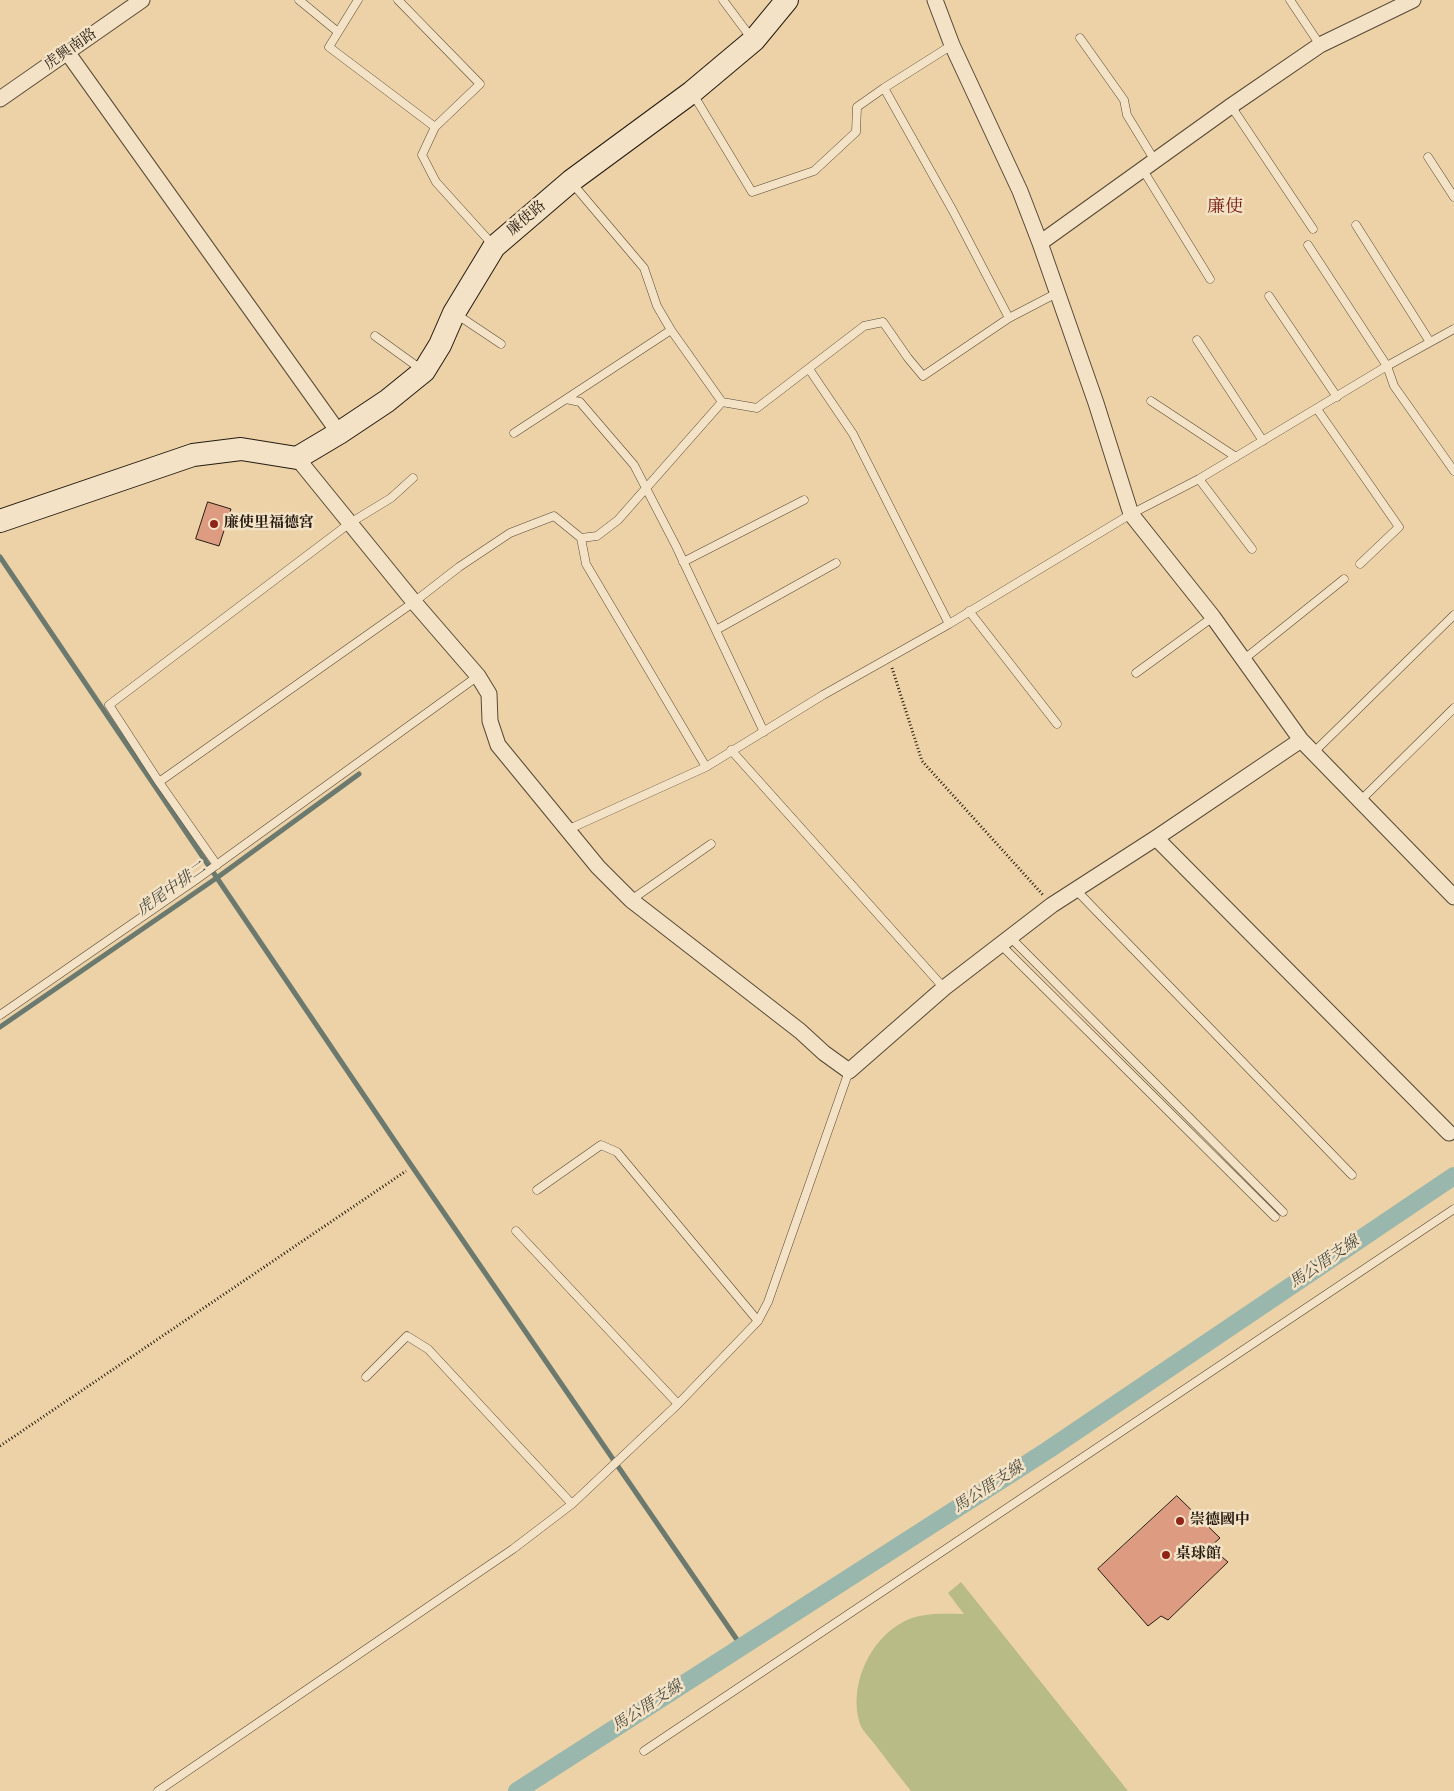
<!DOCTYPE html>
<html>
<head>
<meta charset="utf-8">
<style>
  body { margin:0 }
  canvas { display:block; background:#ecd2a6 }
</style>
</head>
<body>
<canvas width="1454" height="1791"></canvas>
<script>
const ctx = document.querySelector('canvas').getContext('2d');
ctx.lineJoin = 'round';
function fill(path, color) {
  ctx.fillStyle = color;
  ctx.fill(path, 'evenodd');
}
function strokePath(path, color, width, dash) {
  ctx.strokeStyle = color;
  ctx.lineWidth = width;
  ctx.lineCap = dash ? 'butt' : 'round';
  ctx.setLineDash(dash || []);
  ctx.stroke(path);
}
function label(font, color, halo, rows, align = 'center') {
  ctx.font = font + ' "IM FELL DW Pica","Noto Serif TC",serif';
  ctx.lineWidth = 5;
  ctx.setLineDash([]);
  ctx.textBaseline = 'middle';
  ctx.strokeStyle = halo;
  ctx.fillStyle = color;
  for (const [text, x, y, turn = 0] of rows) {
    ctx.save();
    ctx.translate(x, y);
    ctx.rotate((+turn || 0) * Math.PI / 180);
    ctx.textAlign = isNaN(turn) ? turn : align;
    if (halo) ctx.strokeText(text, 0, 0);
    ctx.fillText(text, 0, 0);
    ctx.restore();
  }
}
const green = new Path2D(`
  M 961,1582 L 1128,1791 L 911,1791 C 898,1775 886,1759 873,1742 C 869,1737 862,1730 860,1724 C 848,1687 869,1640 903,1622 C 922,1612 943,1614 964,1614 L 948,1593 Z`);
const stream = new Path2D(`
  M 0,557 L 409,1162 L 742,1647
  M 0,1027 L 218,877 L 359,774`);
const canal = new Path2D(`
  M 517,1791 L 1048,1450 L 1454,1176`);
const building = new Path2D(`
  M 208,502 L 231,509 L 219,546 L 196,539 Z
  M 1177,1496 L 1220,1538 L 1210,1547 L 1228,1562 L 1168,1620 L 1161,1616 L 1148,1626 L 1098,1569 Z`);
const path = new Path2D(`
  M 892,668 L 922,761 L 1043,895
  M 0,1446 L 406,1171`);
const lane = new Path2D(`
  M 299,0 L 338,32
  M 358,0 L 329,47 L 435,127
  M 398,0 L 480,84 L 435,127 L 422,155 L 436,182 L 493,245
  M 723,0 L 752,39
  M 1290,0 L 1320,45
  M 1080,38 L 1124,100 L 1127,115 L 1155,161
  M 952,45 L 884,88 L 953,211 L 1009,318
  M 693,94 L 752,192 L 814,171 L 856,132 L 857,107 L 884,88
  M 1231,106 L 1313,229
  M 1428,157 L 1454,197
  M 1143,170 L 1210,279
  M 572,183 L 644,268 L 657,306 L 671,330 L 722,402 L 757,408 L 864,326 L 883,322 L 908,358 L 923,376 L 1009,318 L 1057,293
  M 1356,225 L 1430,342
  M 1308,245 L 1387,366 L 1394,386 L 1454,471
  M 1269,296 L 1337,397
  M 456,314 L 501,344
  M 375,336 L 422,370
  M 1197,340 L 1263,441
  M 809,369 L 853,434 L 949,624
  M 566,399 L 671,330
  M 1151,401 L 1236,457
  M 1317,409 L 1399,527 L 1360,564
  M 514,433 L 566,399 L 580,402 L 634,465 L 676,546 L 764,732
  M 1199,479 L 1252,549
  M 581,538 L 586,564 L 706,767
  M 683,562 L 804,500
  M 969,611 L 1057,724
  M 716,630 L 836,563
  M 1243,660 L 1344,579
  M 1136,673 L 1213,617
  M 731,750 L 944,988
  M 1313,753 L 1454,615
  M 159,782 L 414,602 L 459,567 L 510,533 L 554,516 L 581,538 L 597,536 L 618,520 L 722,402
  M 1360,801 L 1454,708
  M 567,830 L 706,767 L 823,695 L 949,624 L 1131,514 L 1199,479 L 1387,366 L 1454,329
  M 217,865 L 159,782 L 109,705 L 350,523 L 391,498 L 413,478
  M 1076,890 L 1352,1175
  M 631,900 L 711,844
  M 1010,937 L 1283,1212
  M 1000,944 L 1275,1217
  M 0,1015 L 197,879 L 478,676
  M 537,1190 L 601,1145 L 617,1152 L 758,1321
  M 516,1231 L 678,1404
  M 366,1377 L 407,1336 L 428,1349 L 572,1504
  M 644,1751 L 1454,1209
  M 158,1791 L 513,1549 L 572,1504 L 678,1404 L 758,1321 L 768,1302 L 849,1071`);
const street = new Path2D(`
  M 935,0 L 952,45 L 1020,191 L 1040,243 L 1096,403 L 1131,514 L 1213,617 L 1301,740 L 1454,897
  M 67,52 L 339,433
  M 0,99 L 142,0
  M 1040,243 L 1231,106 L 1320,45 L 1413,0
  M 297,458 L 414,602 L 478,676 L 489,694 L 490,721 L 498,745 L 598,867 L 631,900 L 800,1031 L 824,1053 L 849,1071 L 944,988 L 1052,905 L 1156,838 L 1301,740
  M 1156,838 L 1449,1133`);
const secondary = new Path2D(`
  M 0,521 L 193,455 L 241,449 L 297,458 L 339,433 L 387,401 L 424,371 L 440,345 L 454,313 L 494,247 L 571,181 L 692,92 L 754,40 L 787,0`);
const markers = [
  [214,524,5,"#8f2418"],
  [1180,1521,5,"#8f2418"],
  [1166,1555,5,"#8f2418"]
];
const streetNames = [
  ["虎興南路",71,50,-35],
  ["廉使路",527,219,-40]
];
const poiNames = [
  ["廉使里福德宮",224,524],
  ["崇德國中",1190,1521],
  ["桌球館",1176,1555]
];
const waterNames = [
  ["虎尾中排二",172,890,-35],
  ["馬公厝支線",1325,1263,-34],
  ["馬公厝支線",989,1488,-33],
  ["馬公厝支線",648,1707,-33]
];
const quarterNames = [
  ["廉使",1225,208]
];
fill(green, '#b8bb86');
strokePath(stream, '#6b796e', 5);
strokePath(canal, '#99b7ac', 18);
fill(building, '#dd9c82');
strokePath(building, '#251b11', 1);
strokePath(lane, '#574936', 9);
strokePath(street, '#574936', 17);
strokePath(secondary, '#251b11', 24);
strokePath(path, '#251b11', 3, [1, 2.5]);
strokePath(lane, '#f3e2c5', 8);
strokePath(street, '#f3e2c5', 15);
strokePath(secondary, '#f3e2c5', 22);
for (const [x, y, r, color] of markers) {
  const dot = new Path2D();
  dot.arc(x, y, r, 0, 2 * Math.PI);
  ctx.fillStyle = color;
  ctx.fill(dot);
  strokePath(dot, '#f3e2c5', 2);
}
label('15px', '#251b11', '#f3e2c5', streetNames);
label('bold 15px', '#251b11', '#f3e2c5', poiNames, 'left');
label('italic 16px', '#484a40', '#f3e2c5', waterNames);
label('18px', '#7a1f14', '#f3e2c5', quarterNames);
</script>
</body>
</html>
